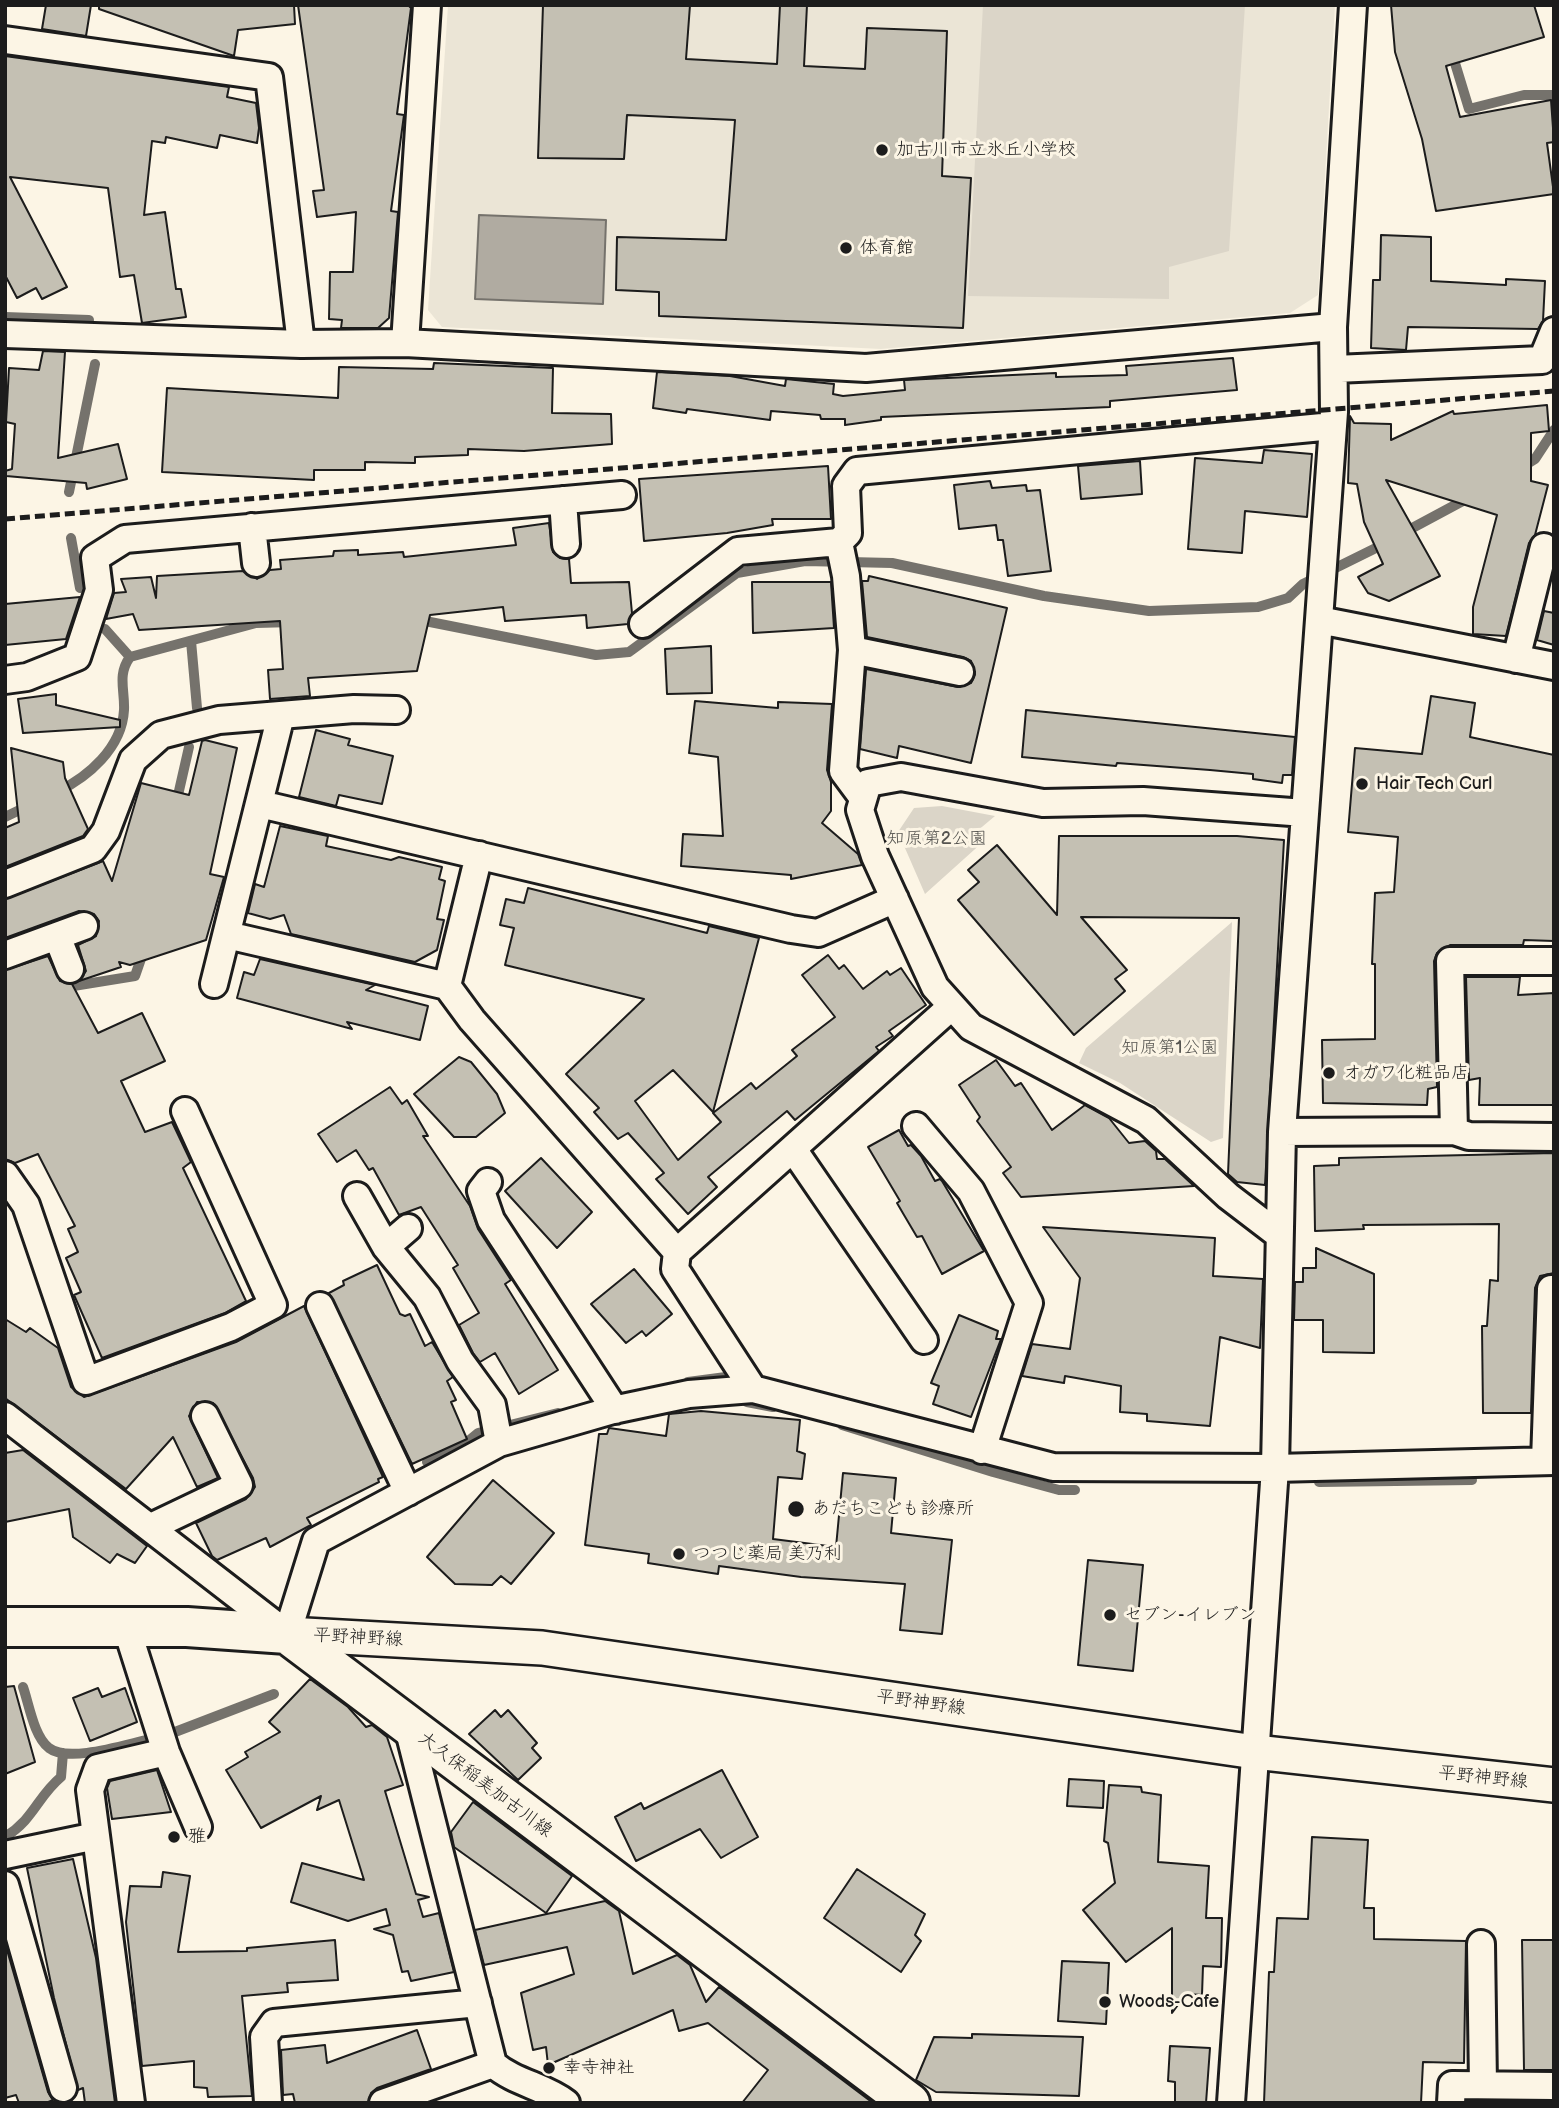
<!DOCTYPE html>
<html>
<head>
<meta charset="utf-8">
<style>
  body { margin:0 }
  #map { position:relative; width:1559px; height:2108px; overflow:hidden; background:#fcf5e5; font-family:"Balsamiq Sans",sans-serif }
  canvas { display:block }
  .frame { position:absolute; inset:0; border:7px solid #1c1c1c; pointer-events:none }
</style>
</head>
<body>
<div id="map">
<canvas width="1559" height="2108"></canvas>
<div class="frame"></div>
</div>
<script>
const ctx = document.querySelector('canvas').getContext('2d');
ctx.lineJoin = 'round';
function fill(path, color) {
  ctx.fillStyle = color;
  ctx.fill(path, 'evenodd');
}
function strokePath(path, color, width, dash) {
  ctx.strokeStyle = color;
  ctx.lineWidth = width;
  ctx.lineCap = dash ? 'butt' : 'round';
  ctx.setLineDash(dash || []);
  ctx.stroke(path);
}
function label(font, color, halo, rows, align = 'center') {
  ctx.font = font + ' "Balsamiq Sans","Klee One",sans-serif';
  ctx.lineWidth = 6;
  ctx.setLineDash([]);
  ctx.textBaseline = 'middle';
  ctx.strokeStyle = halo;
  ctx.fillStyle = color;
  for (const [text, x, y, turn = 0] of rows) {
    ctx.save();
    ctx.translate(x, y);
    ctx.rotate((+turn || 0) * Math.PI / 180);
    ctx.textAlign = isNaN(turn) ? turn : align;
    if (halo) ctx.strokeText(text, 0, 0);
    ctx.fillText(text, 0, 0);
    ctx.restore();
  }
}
const built = new Path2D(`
  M 448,5 L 1335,5 L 1318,295 L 1290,313 L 881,349 L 442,327 L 428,310 Z`);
const green = new Path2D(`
  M 983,5 L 1245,5 L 1229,251 L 1169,267 L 1169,299 L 968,296 Z
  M 942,806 L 995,816 L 976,832 L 984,841 L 925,894 L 898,832 L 914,808 Z
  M 1232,922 L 1223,1138 L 1211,1142 L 1120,1083 L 1079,1063 L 1086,1048 Z`);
const water = new Path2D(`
  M 479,215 L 606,220 L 603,304 L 475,299 Z`);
const stream = new Path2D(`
  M 1451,50 L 1469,109 L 1524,95 L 1554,95
  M 5,317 L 89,320
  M 1519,469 L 1535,459 L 1554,430
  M 69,492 L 95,364
  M 1403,533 L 1472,496
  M 71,538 L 80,588
  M 415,619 L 596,655 L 629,652 L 737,573 L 805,561 L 892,563 L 1044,596 L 1149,611 L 1258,607 L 1288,598 L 1303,584 L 1386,543
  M 105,629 L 130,657
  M 191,641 L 197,708
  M 57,792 C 88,777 122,748 124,710 C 125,690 117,675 130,657 L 256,623 L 293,622
  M 176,804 L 189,747
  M 5,817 L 30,805
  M 61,988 L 135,976 L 144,950
  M 688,1382 L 741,1375
  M 747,1391 L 747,1402 L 773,1407
  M 842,1425 L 993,1472 L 1059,1490 L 1075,1490
  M 427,1462 L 461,1447 L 478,1433 L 558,1413
  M 1319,1482 L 1472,1480
  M 23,1687 C 29,1704 34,1737 49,1748 C 68,1763 124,1745 147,1740
  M 175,1732 L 274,1694
  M 5,1837 C 35,1818 37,1797 61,1777 L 63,1753`);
const building = new Path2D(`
  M 46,5 L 91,5 L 86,36 L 42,29 Z
  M 99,5 L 294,5 L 295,24 L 238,30 L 234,56 L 99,9 Z
  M 298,5 L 408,5 L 411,8 L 397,114 L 404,115 L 391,211 L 398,212 L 389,318 L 378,328 L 341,328 L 342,320 L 329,319 L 330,272 L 353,272 L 356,212 L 317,217 L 313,191 L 324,190 Z
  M 543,5 L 690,5 L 686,59 L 777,64 L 780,5 L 807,5 L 804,66 L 865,69 L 867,28 L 947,31 L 942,176 L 971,178 L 963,328 L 659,316 L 659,292 L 616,290 L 617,237 L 726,240 L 735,120 L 627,115 L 624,159 L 538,158 Z
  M 1391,5 L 1534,5 L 1544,37 L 1446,66 L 1460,117 L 1551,100 L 1554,142 L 1547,143 L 1554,194 L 1436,211 L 1422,139 L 1395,52 Z
  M 5,56 L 229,87 L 227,97 L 256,103 L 259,128 L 257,143 L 220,135 L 217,148 L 166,137 L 165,143 L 152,141 L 144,215 L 165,212 L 176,289 L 181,289 L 186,317 L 142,323 L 134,275 L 120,277 L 108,188 L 10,177 L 67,287 L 42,299 L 36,288 L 17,298 L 5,275 Z
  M 1381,235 L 1431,237 L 1431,281 L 1506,285 L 1506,279 L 1545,281 L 1543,321 L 1538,329 L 1408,327 L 1406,350 L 1371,348 L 1373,280 L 1380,280 Z
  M 43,351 L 65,352 L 58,458 L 118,444 L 127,479 L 87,489 L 86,483 L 6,476 L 5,471 L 12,469 L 15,424 L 6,422 L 9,368 L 39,370 Z
  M 1233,358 L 1237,390 L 1110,401 L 1110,407 L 881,417 L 881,420 L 845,425 L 845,419 L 821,419 L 820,415 L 771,411 L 770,420 L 687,409 L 686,413 L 653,408 L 657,372 L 730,376 L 785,386 L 786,379 L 834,384 L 833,394 L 843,396 L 905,390 L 904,380 L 1056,373 L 1056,377 L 1127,375 L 1126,366 Z
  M 434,363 L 553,368 L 552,413 L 611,414 L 612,444 L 524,451 L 468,449 L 468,455 L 415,457 L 415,463 L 365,462 L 365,470 L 314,470 L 314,480 L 162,472 L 167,388 L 338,398 L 339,367 L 433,369 Z
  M 1547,405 L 1549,431 L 1531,433 L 1531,481 L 1548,485 L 1535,535 L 1529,543 L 1506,636 L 1473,634 L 1473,607 L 1497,515 L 1386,480 L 1440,576 L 1389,601 L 1368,593 L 1358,577 L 1383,564 L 1364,522 L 1357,484 L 1348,483 L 1350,416 L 1354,423 L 1391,424 L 1391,440 L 1453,411 L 1454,414 Z
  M 1264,450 L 1312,454 L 1307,517 L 1245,511 L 1242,553 L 1188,549 L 1195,458 L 1262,463 Z
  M 1140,461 L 1142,494 L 1081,499 L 1078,466 Z
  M 828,466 L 831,519 L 772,519 L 773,525 L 727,533 L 644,541 L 639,479 Z
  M 990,481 L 992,488 L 1026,485 L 1027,491 L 1040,490 L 1051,571 L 1008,576 L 1003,540 L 998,540 L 996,525 L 959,529 L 954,485 Z
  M 549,523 L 553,552 L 560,558 L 569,559 L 571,583 L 629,582 L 632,613 L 628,624 L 587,628 L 586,615 L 505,621 L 503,607 L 430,615 L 417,671 L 308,678 L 310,696 L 270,699 L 268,670 L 283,669 L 280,621 L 139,630 L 133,614 L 106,619 L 114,593 L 126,592 L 121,579 L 151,577 L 156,598 L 157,576 L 243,571 L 257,579 L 270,570 L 281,569 L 280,560 L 333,556 L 334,551 L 358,550 L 358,555 L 403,552 L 404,557 L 516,545 L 513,528 Z
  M 869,576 L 1007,608 L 971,763 L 899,746 L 897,758 L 860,749 L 866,669 L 958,687 L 971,683 L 975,674 L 971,661 L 963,657 L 867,637 L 862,581 L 868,581 Z
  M 752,582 L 831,582 L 834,628 L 753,633 Z
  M 80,597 L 66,639 L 5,645 L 5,604 Z
  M 1544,611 L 1554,613 L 1554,645 L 1537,640 Z
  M 711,646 L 712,693 L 667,694 L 665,649 Z
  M 56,694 L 56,705 L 120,720 L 120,727 L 23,733 L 18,699 Z
  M 1431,696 L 1475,703 L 1470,737 L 1554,755 L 1554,941 L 1524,940 L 1523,945 L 1450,945 L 1437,953 L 1434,961 L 1437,1087 L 1428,1089 L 1427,1105 L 1323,1103 L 1322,1040 L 1375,1039 L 1375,964 L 1372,964 L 1375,893 L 1394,892 L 1398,837 L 1348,832 L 1355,748 L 1422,754 Z
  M 695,701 L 778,708 L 778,702 L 832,704 L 827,770 L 831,782 L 831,811 L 822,823 L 858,854 L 862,865 L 791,879 L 791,875 L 681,866 L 683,834 L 723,836 L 718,757 L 689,753 Z
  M 1026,710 L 1295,737 L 1292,775 L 1283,775 L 1282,783 L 1253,779 L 1253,774 L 1210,770 L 1117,763 L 1116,766 L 1022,757 Z
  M 316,730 L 350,739 L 348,745 L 393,756 L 382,804 L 339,795 L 336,806 L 299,797 Z
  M 205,740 L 237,748 L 210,874 L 224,877 L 206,940 L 130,965 L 119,962 L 121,967 L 79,981 L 86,971 L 78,945 L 96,936 L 99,921 L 94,914 L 79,911 L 5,938 L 5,899 L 103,861 L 112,881 L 141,783 L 189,795 L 202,741 Z
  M 11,748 L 63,762 L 65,778 L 88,829 L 83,836 L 5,867 L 5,828 L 19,822 Z
  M 280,826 L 328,836 L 326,846 L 391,860 L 399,857 L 442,867 L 439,879 L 445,881 L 437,919 L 444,920 L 437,950 L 415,962 L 291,934 L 284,915 L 270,919 L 248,913 L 255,884 L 264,887 Z
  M 1059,836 L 1237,836 L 1284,840 L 1265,1185 L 1237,1182 L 1228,1174 L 1239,918 L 1081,917 L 1127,970 L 1115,979 L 1125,991 L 1074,1035 L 958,900 L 979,882 L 968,870 L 997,845 L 1057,915 Z
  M 528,888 L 707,933 L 709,926 L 759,938 L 713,1112 L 673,1070 L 635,1101 L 678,1160 L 721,1122 L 713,1113 L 751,1083 L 756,1089 L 797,1056 L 792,1050 L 835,1017 L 802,975 L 828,955 L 839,969 L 844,965 L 863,989 L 887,971 L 890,975 L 901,968 L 926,1005 L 889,1031 L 893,1036 L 876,1047 L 879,1051 L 795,1120 L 787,1111 L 708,1177 L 717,1187 L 688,1214 L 656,1179 L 664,1173 L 628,1133 L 618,1139 L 594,1112 L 599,1108 L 566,1074 L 644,999 L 505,965 L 514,928 L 500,925 L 506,899 L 524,903 Z
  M 48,956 L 60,981 L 72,984 L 98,1033 L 142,1013 L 165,1061 L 121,1081 L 145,1132 L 172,1122 L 191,1162 L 183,1168 L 246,1301 L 225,1313 L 102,1358 L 74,1295 L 81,1292 L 66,1258 L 78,1252 L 68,1229 L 75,1226 L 38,1154 L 15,1163 L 5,1159 L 5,970 Z
  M 260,959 L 375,985 L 366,990 L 428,1006 L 420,1040 L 347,1022 L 352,1029 L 237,998 L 244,972 L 254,975 Z
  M 1466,977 L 1520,977 L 1518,995 L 1554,993 L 1554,1105 L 1479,1105 L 1480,1078 L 1469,1080 Z
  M 459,1057 L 471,1062 L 497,1094 L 505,1113 L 476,1137 L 454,1137 L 414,1094 Z
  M 996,1060 L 1015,1086 L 1021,1083 L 1052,1130 L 1085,1105 L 1109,1118 L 1129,1143 L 1145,1141 L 1156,1151 L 1157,1159 L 1165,1159 L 1194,1186 L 1021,1197 L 1003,1173 L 1011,1167 L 977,1121 L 980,1117 L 959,1085 Z
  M 390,1087 L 402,1104 L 407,1100 L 428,1136 L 423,1136 L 470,1206 L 478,1229 L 511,1280 L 505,1284 L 558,1370 L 519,1394 L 495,1353 L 480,1362 L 473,1353 L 459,1325 L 479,1313 L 453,1268 L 458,1265 L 421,1207 L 399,1215 L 373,1168 L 369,1170 L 356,1150 L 337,1162 L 318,1134 Z
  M 899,1130 L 908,1146 L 911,1145 L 921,1156 L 935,1181 L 940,1179 L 942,1181 L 984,1251 L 942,1274 L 922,1236 L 917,1237 L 904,1215 L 897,1203 L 900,1201 L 868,1147 Z
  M 1554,1153 L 1554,1273 L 1540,1276 L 1535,1288 L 1531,1413 L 1483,1413 L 1482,1326 L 1487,1326 L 1490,1280 L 1498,1281 L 1499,1224 L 1363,1225 L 1364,1229 L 1315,1231 L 1314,1166 L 1339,1165 L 1339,1158 Z
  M 541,1158 L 592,1212 L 557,1248 L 505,1191 Z
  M 1043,1227 L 1215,1238 L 1213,1276 L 1263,1279 L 1260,1348 L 1220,1337 L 1210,1426 L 1147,1421 L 1147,1414 L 1120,1412 L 1121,1386 L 1065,1376 L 1064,1383 L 1022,1376 L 1032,1344 L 1070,1349 L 1080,1278 Z
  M 1316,1248 L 1374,1274 L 1374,1353 L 1323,1352 L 1323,1320 L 1294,1320 L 1295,1282 L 1303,1282 L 1303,1268 L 1316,1268 Z
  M 377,1265 L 400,1314 L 405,1316 L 410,1314 L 425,1346 L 432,1342 L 453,1377 L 447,1381 L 456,1400 L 451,1402 L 467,1439 L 412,1464 L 329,1293 L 344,1285 L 343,1281 Z
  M 634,1269 L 672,1314 L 646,1336 L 642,1331 L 626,1343 L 591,1304 Z
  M 304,1306 L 383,1477 L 378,1479 L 379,1482 L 307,1518 L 311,1525 L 270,1547 L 266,1538 L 217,1560 L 212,1556 L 196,1523 L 246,1499 L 255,1487 L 253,1478 L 213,1403 L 197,1402 L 189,1416 L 218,1478 L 197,1487 L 173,1437 L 126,1489 L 5,1398 L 5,1319 L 26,1332 L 30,1328 L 58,1348 L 71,1387 L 84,1397 L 236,1342 Z
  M 959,1315 L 998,1331 L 996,1339 L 1001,1339 L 971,1417 L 933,1404 L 939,1386 L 931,1383 Z
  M 701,1411 L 800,1420 L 797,1451 L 805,1454 L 802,1479 L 778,1477 L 773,1539 L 836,1547 L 843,1473 L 896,1478 L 891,1533 L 952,1540 L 942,1634 L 900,1630 L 905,1584 L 801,1577 L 719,1566 L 718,1574 L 648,1563 L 649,1554 L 585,1545 L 599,1434 L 607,1434 L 609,1428 L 666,1436 L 669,1414 Z
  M 23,1450 L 147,1546 L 135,1563 L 117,1554 L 110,1563 L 73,1537 L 69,1509 L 5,1522 L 5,1453 Z
  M 493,1480 L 554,1533 L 511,1584 L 501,1576 L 492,1585 L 455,1584 L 427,1557 Z
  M 1088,1560 L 1143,1565 L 1133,1671 L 1078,1665 Z
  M 310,1679 L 348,1707 L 366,1727 L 372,1725 L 387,1737 L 403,1785 L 385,1791 L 416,1894 L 429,1897 L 418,1900 L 423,1917 L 439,1913 L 454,1972 L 411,1981 L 408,1971 L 402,1972 L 393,1935 L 374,1929 L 390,1925 L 386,1909 L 348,1921 L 291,1902 L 302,1863 L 364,1880 L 339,1800 L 317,1810 L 321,1796 L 261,1828 L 226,1770 L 248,1757 L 245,1752 L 280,1732 L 269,1722 Z
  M 14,1686 L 35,1762 L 5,1774 L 5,1687 Z
  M 98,1688 L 102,1697 L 125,1688 L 137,1722 L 90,1741 L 73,1698 Z
  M 495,1710 L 501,1717 L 508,1710 L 537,1743 L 532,1748 L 541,1758 L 518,1780 L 469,1734 Z
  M 157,1770 L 171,1812 L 112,1819 L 107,1788 L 110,1781 Z
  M 722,1770 L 758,1837 L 721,1858 L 700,1829 L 636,1861 L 615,1817 L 641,1803 L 644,1809 Z
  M 1069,1779 L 1104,1781 L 1103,1808 L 1067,1806 Z
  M 1109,1785 L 1141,1787 L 1142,1792 L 1161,1795 L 1158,1862 L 1209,1866 L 1206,1918 L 1222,1918 L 1221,1967 L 1203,1966 L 1202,1995 L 1186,1994 L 1172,2013 L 1172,1928 L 1126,1962 L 1083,1910 L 1115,1883 L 1108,1843 L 1104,1841 Z
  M 473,1802 L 572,1876 L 546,1913 L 454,1847 L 451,1832 Z
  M 1312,1837 L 1368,1840 L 1364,1908 L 1374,1908 L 1374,1939 L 1466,1941 L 1464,2063 L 1423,2062 L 1421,2103 L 1264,2103 L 1269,1972 L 1274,1972 L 1277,1918 L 1308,1919 Z
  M 73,1859 L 96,1958 L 115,2103 L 85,2103 L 83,2088 L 78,2090 L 54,1998 L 27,1868 Z
  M 857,1869 L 925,1914 L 915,1935 L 921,1941 L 901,1972 L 824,1918 Z
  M 163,1872 L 190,1876 L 178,1952 L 247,1951 L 247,1948 L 335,1940 L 338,1980 L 287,1983 L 288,1992 L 242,1996 L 252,2096 L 208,2097 L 207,2088 L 194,2087 L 194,2061 L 142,2066 L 126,1922 L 130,1886 L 161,1887 Z
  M 605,1901 L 619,1911 L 633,1974 L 677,1955 L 690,1965 L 706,2002 L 719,1987 L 873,2103 L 742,2103 L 768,2070 L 708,2023 L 679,2031 L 673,2010 L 548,2065 L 546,2047 L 533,2050 L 521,1993 L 574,1974 L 567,1947 L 484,1965 L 475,1930 Z
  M 1522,1940 L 1554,1940 L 1554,2070 L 1524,2070 Z
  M 5,1943 L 48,2092 L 53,2100 L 46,2103 L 19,2103 L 16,2095 L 5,2098 Z
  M 1062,1961 L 1109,1963 L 1106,2024 L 1058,2021 Z
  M 417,2030 L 431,2069 L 377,2088 L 371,2093 L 368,2103 L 295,2103 L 293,2094 L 283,2095 L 281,2050 L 325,2045 L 327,2063 Z
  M 972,2034 L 1083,2037 L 1079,2096 L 936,2092 L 916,2080 L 934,2037 L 972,2038 Z
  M 1170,2046 L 1210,2048 L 1206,2103 L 1175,2103 L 1175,2082 L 1168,2081 Z`);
const minor = new Path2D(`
  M 5,40 L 269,77 L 301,344
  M 5,334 L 301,344 L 405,343 L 866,368 L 1333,327
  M 405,343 L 427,5
  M 1335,369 L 1542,360 L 1554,331
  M 563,500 L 566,544
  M 252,527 L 256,563
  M 839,542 L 846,576 L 852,650 L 843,771 L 863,798
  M 1319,620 L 1554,666
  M 643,624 L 738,551 L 839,542 L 848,533 L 846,486 L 857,471 L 1333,426
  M 852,650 L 960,672
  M 1516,659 L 1544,547
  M 5,680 L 27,677 L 77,657 L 99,590 L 95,558 L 125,539 L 622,495
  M 260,804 L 791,929 L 818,933 L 895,899
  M 5,884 L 93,849 L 106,831 L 133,760 L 161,735 L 219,720 L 354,709 L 396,710
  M 227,935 L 447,986 L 472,1020 L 677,1252 L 675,1269 L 753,1389
  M 57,936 L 70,969
  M 5,955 L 84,926
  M 214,984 L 281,715
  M 447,986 L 479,855
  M 916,1126 L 971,1191 L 1029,1303 L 982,1450
  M 1454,1131 L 1469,1136 L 1554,1137
  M 1282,1132 L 1454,1131 L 1450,961 L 1554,961
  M 793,1149 L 924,1340
  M 5,1175 L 26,1205 L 86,1381 L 231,1327 L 273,1305 L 185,1111
  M 488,1182 L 481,1191 L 491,1220 L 615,1410
  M 357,1196 L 386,1247 L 427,1297 L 460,1361 L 492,1405 L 499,1443
  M 1279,1235 L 1228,1196 L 1146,1120 L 971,1027 L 935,987 L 875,856 L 860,810 L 868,783 L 901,777 L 1043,803 L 1143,801 L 1305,813
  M 386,1247 L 408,1228
  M 677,1252 L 952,1006
  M 320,1306 L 408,1492
  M 5,1416 L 287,1634 L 316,1541 L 499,1443 L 613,1410 L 689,1394 L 753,1389 L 1053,1467 L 1275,1468 L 1554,1461
  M 1545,1461 L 1551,1289 L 1554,1289
  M 151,1527 L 239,1485 L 205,1416
  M 126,1626 L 166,1752 L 198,1827
  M 408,1727 L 493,2064 C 515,2083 544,2086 566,2103
  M 5,1855 L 96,1836
  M 5,1885 L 63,2088
  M 1481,1944 L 1483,2085
  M 131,2103 L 90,1790 L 98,1768 L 166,1752
  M 268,2103 L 264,2037 L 274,2023 L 478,2003
  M 383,2103 L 493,2064
  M 1231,2103 L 1275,1468 L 1282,1132 L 1334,412 L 1333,327 L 1353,5
  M 1451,2103 L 1452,2085 L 1554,2086`);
const tertiary = new Path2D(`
  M 287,1634 L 542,1648 L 1255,1752 L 1554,1785`);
const secondary = new Path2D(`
  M 5,1627 L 187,1627 L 287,1634 L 910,2103`);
const rail = new Path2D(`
  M 5,519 L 1554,391`);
const markers = [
  [882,150,7,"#1c1c1c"],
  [846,248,7,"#1c1c1c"],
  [1362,784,7,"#1c1c1c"],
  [1329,1073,7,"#1c1c1c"],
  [796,1509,9,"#1c1c1c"],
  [679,1554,7,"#1c1c1c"],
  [1110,1615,7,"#1c1c1c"],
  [174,1837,7,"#1c1c1c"],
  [1105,2002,7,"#1c1c1c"],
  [549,2068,7,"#1c1c1c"]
];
const poiNames = [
  ["加古川市立氷丘小学校",896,150],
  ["体育館",860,248],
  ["Hair Tech Curl",1376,784],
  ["オガワ化粧品店",1343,1073],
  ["あだちこども診療所",812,1509],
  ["つつじ薬局 美乃利",693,1554],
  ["セブン-イレブン",1124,1615],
  ["雅",188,1837],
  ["Woods-Cafe",1119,2002],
  ["幸寺神社",563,2068]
];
const parkNames = [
  ["知原第2公園",937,839],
  ["知原第1公園",1170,1048]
];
const streetNames = [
  ["平野神野線",358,1638,3],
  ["平野神野線",921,1703,8],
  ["平野神野線",1483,1778,6],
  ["大久保稲美加古川線",485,1785,37]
];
fill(built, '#ebe5d6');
fill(green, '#dbd5c8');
fill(water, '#b0aba1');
strokePath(water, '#75726c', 2);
strokePath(stream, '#75726c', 10);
fill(building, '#c4c0b3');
strokePath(building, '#1c1c1c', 2);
strokePath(minor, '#1c1c1c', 32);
strokePath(tertiary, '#1c1c1c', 38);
strokePath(secondary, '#1c1c1c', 44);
strokePath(minor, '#fcf5e5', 26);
strokePath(tertiary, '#fcf5e5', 33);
strokePath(secondary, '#fcf5e5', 38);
strokePath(rail, '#1c1c1c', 5, [10, 5]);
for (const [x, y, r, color] of markers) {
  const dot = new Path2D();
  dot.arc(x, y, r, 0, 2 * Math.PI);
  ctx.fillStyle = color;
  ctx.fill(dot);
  strokePath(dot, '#fcf5e5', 2.5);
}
label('18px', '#1c1c1c', '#fcf5e5', poiNames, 'left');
label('18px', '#555450', '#fcf5e5', parkNames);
label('18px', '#1c1c1c', '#fcf5e5', streetNames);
</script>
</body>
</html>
